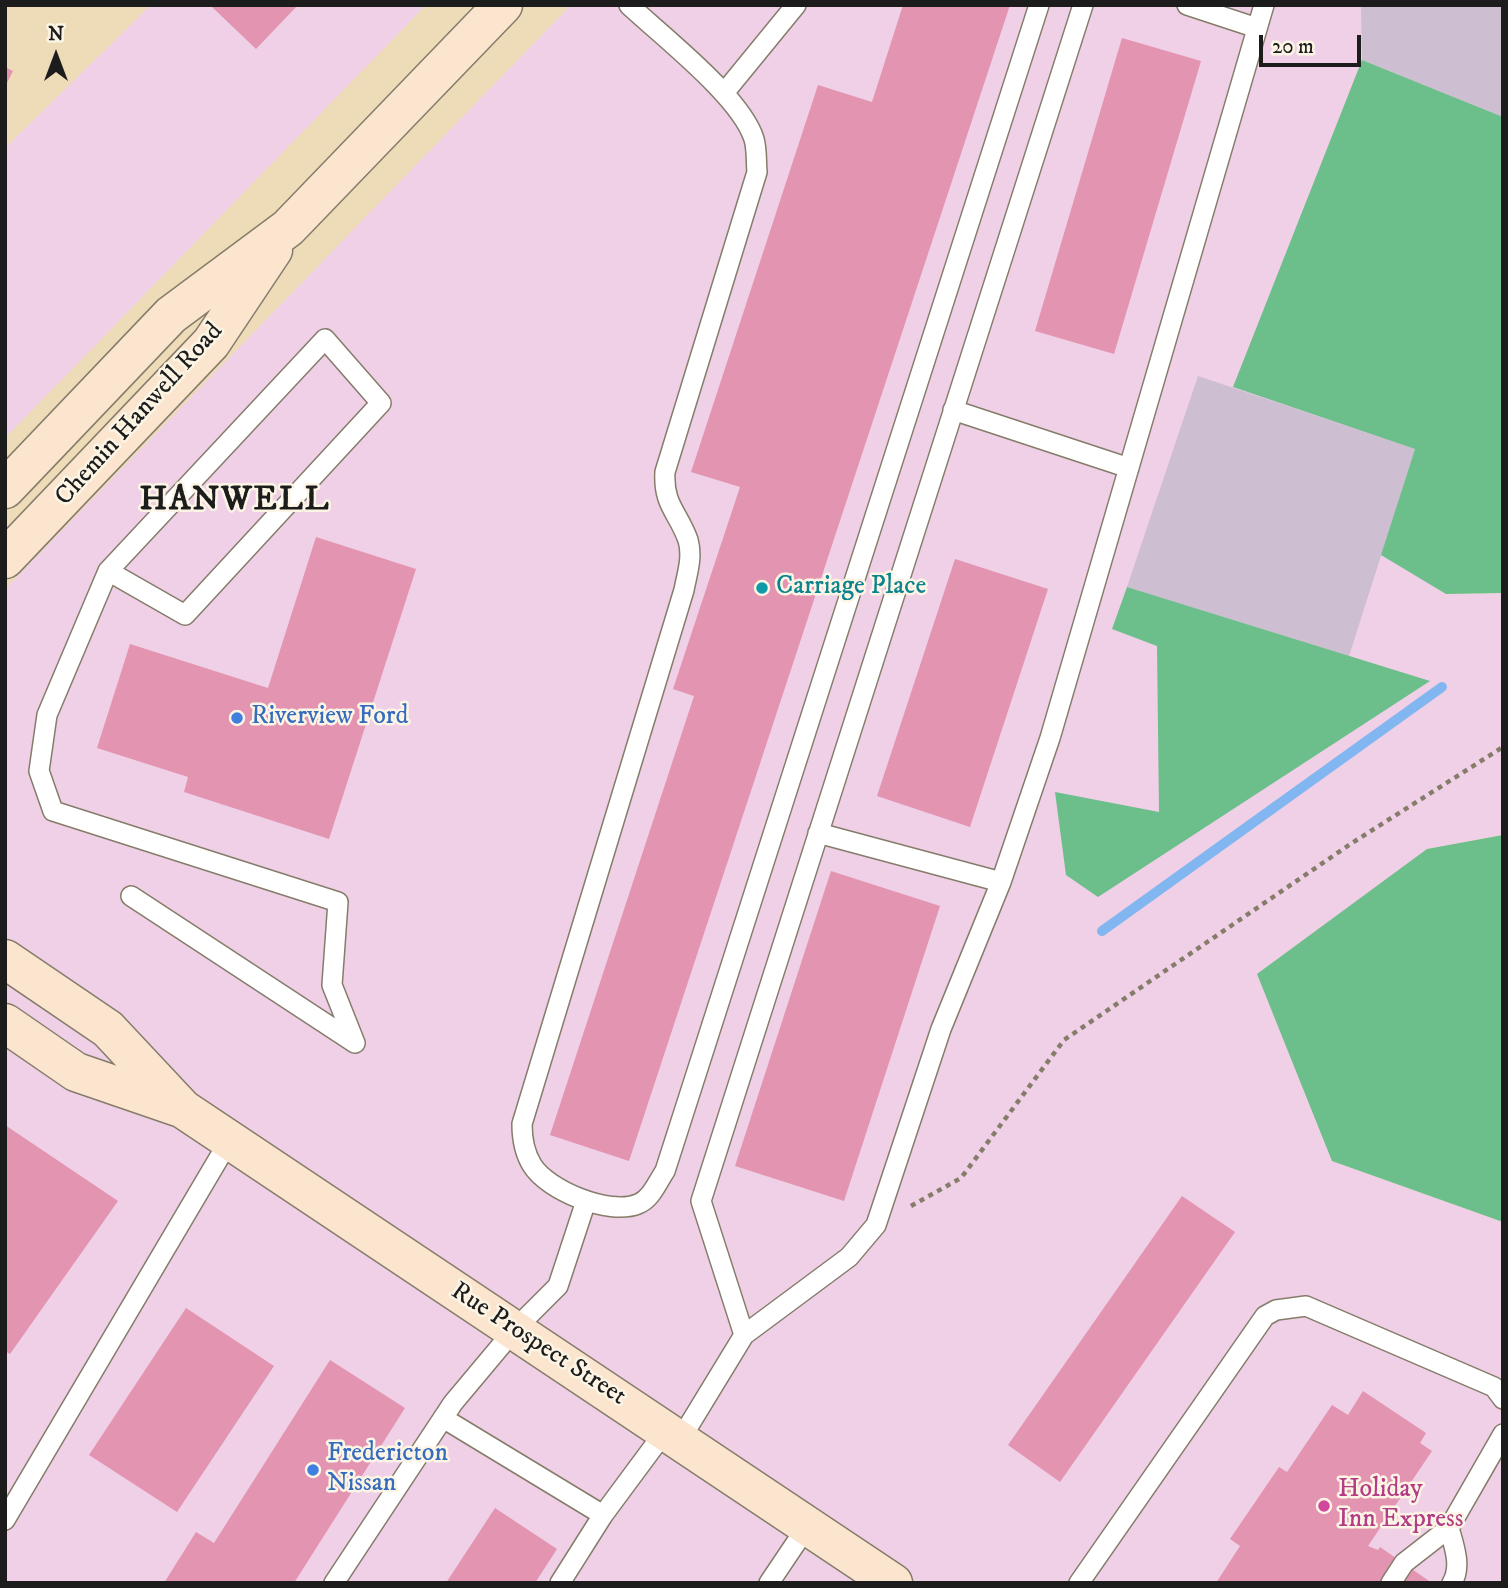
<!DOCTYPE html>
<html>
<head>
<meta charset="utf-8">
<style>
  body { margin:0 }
  #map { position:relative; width:1508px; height:1588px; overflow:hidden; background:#eedcb9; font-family:"IM FELL DW Pica",serif }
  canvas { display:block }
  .frame { position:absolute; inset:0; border:7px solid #1c1c1c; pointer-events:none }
  .north { position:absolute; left:21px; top:21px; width:70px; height:70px; -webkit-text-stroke:5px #fcf5e5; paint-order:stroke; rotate:0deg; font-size:19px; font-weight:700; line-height:28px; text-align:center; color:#1c1c1c }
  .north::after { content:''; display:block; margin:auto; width:24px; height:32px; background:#1c1c1c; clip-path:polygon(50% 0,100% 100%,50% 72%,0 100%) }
  .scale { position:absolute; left:1259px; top:35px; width:102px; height:32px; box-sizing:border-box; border:4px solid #1c1c1c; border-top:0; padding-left:9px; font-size:21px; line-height:24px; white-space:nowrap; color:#1c1c1c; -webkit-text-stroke:5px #fcf5e5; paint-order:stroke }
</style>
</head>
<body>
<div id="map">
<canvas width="1508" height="1588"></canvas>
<div class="frame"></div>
<div class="north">N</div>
<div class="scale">20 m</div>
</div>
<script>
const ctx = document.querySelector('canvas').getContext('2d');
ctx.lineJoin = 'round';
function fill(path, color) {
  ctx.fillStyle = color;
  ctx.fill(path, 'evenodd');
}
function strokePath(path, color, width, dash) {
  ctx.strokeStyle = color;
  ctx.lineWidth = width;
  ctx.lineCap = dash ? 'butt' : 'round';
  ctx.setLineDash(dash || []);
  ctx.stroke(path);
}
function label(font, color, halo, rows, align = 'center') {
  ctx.font = font + ' "IM FELL DW Pica",serif';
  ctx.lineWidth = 5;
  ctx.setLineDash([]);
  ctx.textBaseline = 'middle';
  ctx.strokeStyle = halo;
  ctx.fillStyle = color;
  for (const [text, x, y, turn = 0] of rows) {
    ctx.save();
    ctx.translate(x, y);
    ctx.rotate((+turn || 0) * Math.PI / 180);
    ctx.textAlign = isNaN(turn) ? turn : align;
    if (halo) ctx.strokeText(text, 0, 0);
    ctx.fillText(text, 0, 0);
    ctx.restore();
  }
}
const built = new Path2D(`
  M 151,5 L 426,5 L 5,438 L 5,148 Z
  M 571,5 L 1503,5 L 1503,117 L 1362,60 L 1446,594 L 1503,593 L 1503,835 L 1427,849 L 1332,1161 L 1503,1222 L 1503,1583 L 5,1583 L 5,589 Z`);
const industrial = new Path2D(`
  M 1361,5 L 1503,5 L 1503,117 L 1362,60 Z
  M 1198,376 L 1415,449 L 1349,656 L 1127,587 Z`);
const forest = new Path2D(`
  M 1362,60 L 1503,117 L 1503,593 L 1446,594 L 1381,555 L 1415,449 L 1233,387 Z
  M 1127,587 L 1430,681 L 1098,897 L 1066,875 L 1055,792 L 1159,812 L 1157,646 L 1112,629 Z
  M 1503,835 L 1503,1222 L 1332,1161 L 1257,974 L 1427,849 Z`);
const stream = new Path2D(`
  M 1102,931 L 1442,687`);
const building = new Path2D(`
  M 210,5 L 298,5 L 256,49 Z
  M 903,5 L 1010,5 L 629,1161 L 550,1135 L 694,696 L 673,689 L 740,487 L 691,472 L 818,85 L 872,102 Z
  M 1122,38 L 1201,61 L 1114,354 L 1035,331 Z
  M 5,67 L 13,71 L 5,87 Z
  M 316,537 L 416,569 L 329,839 L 184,792 L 188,777 L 97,748 L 130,644 L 268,688 Z
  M 955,559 L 1048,589 L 970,827 L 877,796 Z
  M 831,871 L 940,906 L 844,1201 L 735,1166 Z
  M 5,1125 L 118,1201 L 10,1354 L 5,1351 Z
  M 1182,1196 L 1235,1232 L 1060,1482 L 1008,1445 Z
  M 186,1308 L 274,1366 L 177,1512 L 89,1455 Z
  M 330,1360 L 405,1408 L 294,1583 L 164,1583 L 196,1532 L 214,1543 Z
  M 1363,1391 L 1426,1433 L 1420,1443 L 1432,1451 L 1368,1546 L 1378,1550 L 1380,1547 L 1432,1583 L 1216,1583 L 1240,1546 L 1230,1539 L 1279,1467 L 1287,1472 L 1332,1405 L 1348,1415 Z
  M 495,1508 L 557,1549 L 535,1583 L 446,1583 Z`);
const path = new Path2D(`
  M 911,1206 L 961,1178 L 1064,1040 L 1352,843 L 1503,747`);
const lane = new Path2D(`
  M 629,5 C 663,37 741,97 754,139 C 757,149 756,161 757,172 L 665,472 C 663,505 678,512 688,540 C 693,557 687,574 684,590 L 522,1124 C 522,1139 524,1152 532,1165 C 547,1190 609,1216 638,1204 C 651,1199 657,1183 665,1171 L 1039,5
  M 1187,5 L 1257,28
  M 724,93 L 796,5
  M 953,410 L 1129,468
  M 108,571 L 185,615 L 381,403 L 325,339 L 108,571 L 47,715 L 39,771 L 53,811 L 338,902 L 332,985 L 355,1043
  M 818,833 L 1001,882
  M 131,896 L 355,1043
  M 744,1335 L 849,1257 L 876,1225 L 941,1029 L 1001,882 L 1050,738 L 1264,5
  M 443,1418 L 603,1515
  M 680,1440 L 744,1335 L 701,1201 L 1083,5
  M 5,1520 L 229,1141
  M 334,1583 L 453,1403 L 515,1329 L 558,1286 L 586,1201
  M 560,1583 L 603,1515 L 666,1430
  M 769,1583 L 808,1525
  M 1079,1583 L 1265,1316 L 1276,1310 L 1306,1306 L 1494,1387 L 1503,1399
  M 1391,1583 L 1404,1563 L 1449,1528
  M 1452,1583 C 1462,1566 1454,1546 1449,1528 L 1503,1434`);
const secondary = new Path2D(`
  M 5,489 L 171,315 L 288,228 L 503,5
  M 5,559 L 211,343 L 273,250
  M 5,959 L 108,1029 L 183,1109 L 893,1583
  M 5,1023 L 76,1072 L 178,1107`);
const markers = [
  [762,588,7,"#0f9aa8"],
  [237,718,7,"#3f7fe0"],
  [313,1470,7,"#3f7fe0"],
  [1324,1506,7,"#d1479c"]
];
const streetNames = [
  ["Chemin Hanwell Road",140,415,-48],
  ["Rue Prospect Street",538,1345,33]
];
const cultureNames = [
  ["Carriage Place",776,588]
];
const shopNames = [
  ["Riverview Ford",251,718],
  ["Fredericton",327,1455],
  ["Nissan",327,1485]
];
const hotelNames = [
  ["Holiday",1338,1491],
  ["Inn Express",1338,1521]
];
const districtNames = [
  ["HANWELL",235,502]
];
fill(built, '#efd0e6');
fill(industrial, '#cdbed2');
fill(forest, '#6cbe8a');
strokePath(stream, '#82b6f0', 10);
fill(building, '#e394b1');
strokePath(lane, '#857c6a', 22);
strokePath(secondary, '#857c6a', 41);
strokePath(path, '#857c6a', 4.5, [5, 5]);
strokePath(lane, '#fff', 19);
strokePath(secondary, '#fbe5cf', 38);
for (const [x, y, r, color] of markers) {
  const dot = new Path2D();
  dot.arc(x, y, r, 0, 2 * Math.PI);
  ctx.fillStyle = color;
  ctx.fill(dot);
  strokePath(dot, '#fcf5e5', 2.5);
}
label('26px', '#1c1c1c', '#fcf5e5', streetNames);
label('26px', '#0d838f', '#fcf5e5', cultureNames, 'left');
label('26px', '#366cbe', '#fcf5e5', shopNames, 'left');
label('26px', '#b23c85', '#fcf5e5', hotelNames, 'left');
ctx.letterSpacing = '2px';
label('bold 33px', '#1c1c1c', '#fcf5e5', districtNames);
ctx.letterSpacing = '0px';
</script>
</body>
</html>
